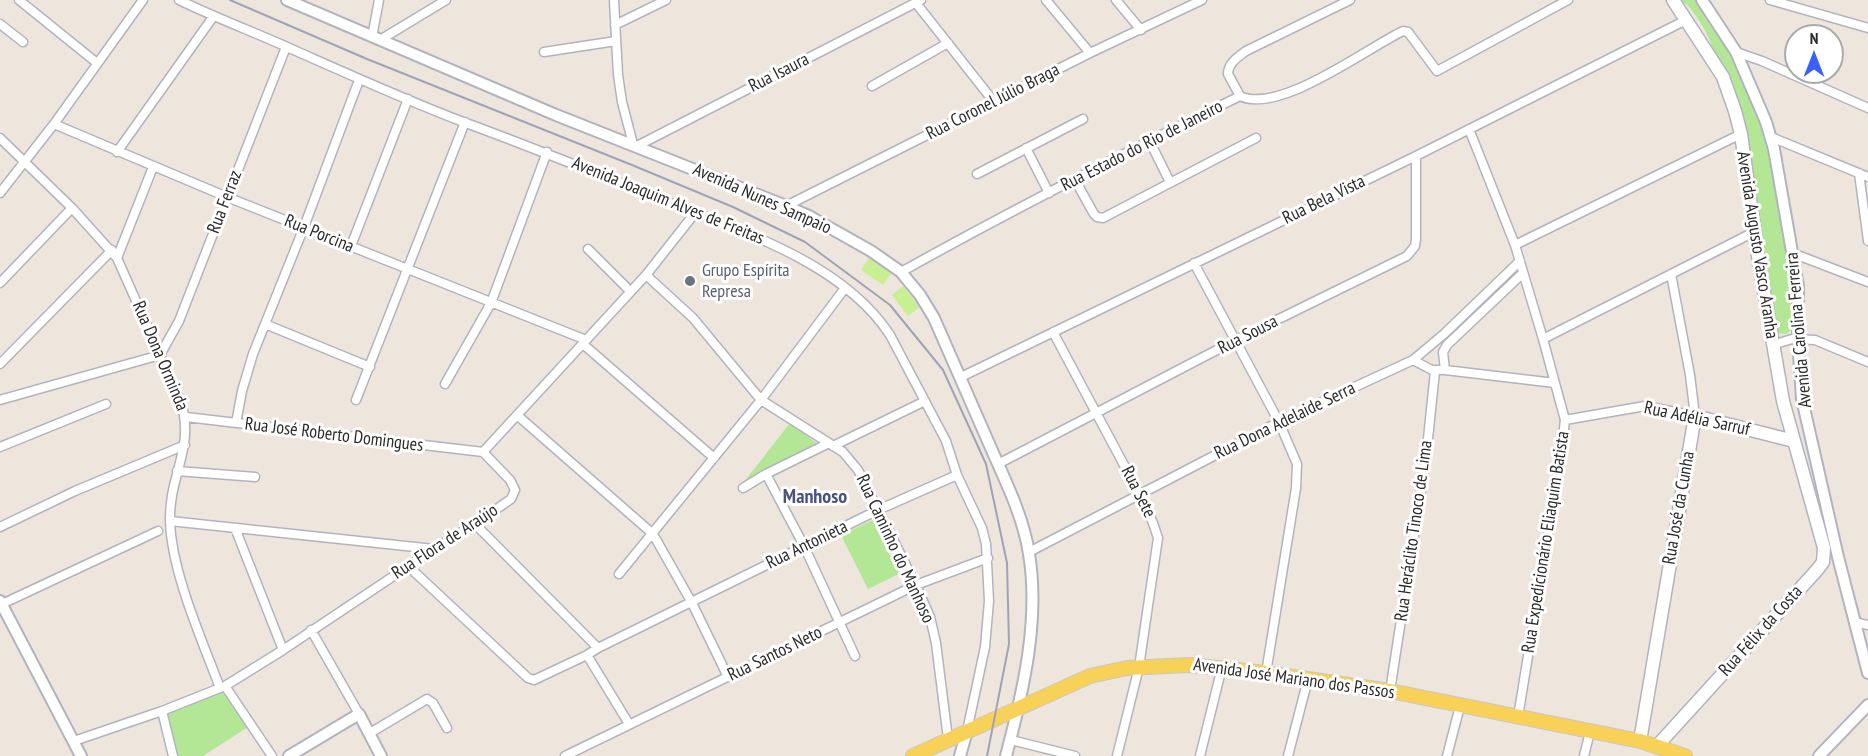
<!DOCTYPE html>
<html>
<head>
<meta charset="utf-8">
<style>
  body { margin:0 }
  #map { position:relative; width:1868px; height:756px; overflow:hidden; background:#eee6dd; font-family:"PT Sans Narrow",sans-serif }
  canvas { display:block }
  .north { position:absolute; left:1784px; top:24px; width:60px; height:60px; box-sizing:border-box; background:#fff; border:2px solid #aaa; border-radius:50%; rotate:0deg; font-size:16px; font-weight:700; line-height:24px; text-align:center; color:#2b2b2b }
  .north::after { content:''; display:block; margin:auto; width:21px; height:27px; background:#3960ff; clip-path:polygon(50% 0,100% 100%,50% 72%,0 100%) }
</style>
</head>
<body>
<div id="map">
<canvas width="1868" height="756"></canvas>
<div class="north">N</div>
</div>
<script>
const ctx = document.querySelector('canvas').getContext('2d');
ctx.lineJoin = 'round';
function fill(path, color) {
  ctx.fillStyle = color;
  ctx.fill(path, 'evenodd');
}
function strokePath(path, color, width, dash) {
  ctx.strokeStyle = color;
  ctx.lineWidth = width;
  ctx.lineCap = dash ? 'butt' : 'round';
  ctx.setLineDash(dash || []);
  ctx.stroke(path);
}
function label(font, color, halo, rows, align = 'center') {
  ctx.font = font + ' "PT Sans Narrow",sans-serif';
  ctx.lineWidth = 6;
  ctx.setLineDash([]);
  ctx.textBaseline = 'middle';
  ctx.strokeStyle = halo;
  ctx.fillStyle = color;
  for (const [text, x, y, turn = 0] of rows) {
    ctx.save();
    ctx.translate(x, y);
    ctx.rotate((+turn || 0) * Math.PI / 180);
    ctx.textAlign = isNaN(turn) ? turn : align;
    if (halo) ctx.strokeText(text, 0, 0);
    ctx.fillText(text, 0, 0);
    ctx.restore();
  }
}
const green = new Path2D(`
  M 1677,0 L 1696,0 L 1728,49 L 1768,141 L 1791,276 L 1793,329 L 1786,334 L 1777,333 L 1738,107 L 1713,52 C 1714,43 1694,10 1686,4 C 1683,3 1680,2 1677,0 Z
  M 790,423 L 819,445 L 740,487 Z
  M 873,520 L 899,574 L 868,589 L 841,535 Z
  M 224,691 L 248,727 L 203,756 L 176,756 L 168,714 Z`);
const pitch = new Path2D(`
  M 869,258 L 891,273 L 883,285 L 861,270 Z
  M 903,286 L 920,307 L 908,316 L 892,295 Z`);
const minor = new Path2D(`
  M 19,0 L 97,63
  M 179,0 C 214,17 251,31 287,47 C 346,73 405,100 466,123 C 534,148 601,175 668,202 C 743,232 843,263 890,335 L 946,441 L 957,475 L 982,528 L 986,544 L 989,601 L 985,647 L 967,731
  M 614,0 L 618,75 L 622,102 L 633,144
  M 1046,0 L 1090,53
  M 1116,0 L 1141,30
  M 1770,0 L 1868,28
  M 916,3 L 994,102
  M 0,24 L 23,42
  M 615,25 L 666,0
  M 372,37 L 379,0
  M 380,40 L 446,0
  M 544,52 L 616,41
  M 1736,52 L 1762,61 L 1868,108
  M 872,86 L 948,43
  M 1240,96 L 1228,74 C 1228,63 1238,57 1246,51 L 1350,0
  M 54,124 L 227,197 L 586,340
  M 1469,129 L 1515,245 L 1543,339 L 1565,420 L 1561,454 L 1518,717
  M 1771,137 L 1868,177
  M 0,138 L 72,208 L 117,258 L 181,402 C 195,448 169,475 170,520 C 171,571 202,640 220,688
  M 1149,140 L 1170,182
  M 637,146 L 921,0
  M 1026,148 L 1049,193
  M 117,152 L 213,17
  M 1859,173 L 1868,241
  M 977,174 L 1083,119
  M 1075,180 L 1094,214 L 1097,217 L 1103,218 L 1256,138
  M 0,193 L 54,124 L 143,0
  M 786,206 L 1090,53 L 1202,0
  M 1515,245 L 1741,134
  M 351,246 L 408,99
  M 588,249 L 630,291
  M 1792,253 L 1868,282
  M 117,258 L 153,167
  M 1194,263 L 1279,422 L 1297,464 L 1296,488 L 1266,673
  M 901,272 C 1012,210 1126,152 1240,96 C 1279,115 1367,48 1403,31 L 1408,32 L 1437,71 L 1568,0
  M 646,275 L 693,318 L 761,400 L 843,452 L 858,470 L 916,585 L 930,617 L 936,643 L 948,739
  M 0,283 L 72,208
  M 265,324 L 370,367
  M 1053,332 L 1140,495 L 1153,523 L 1158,538 L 1139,667 L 1117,756
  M 1543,339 L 1754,232
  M 583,344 L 714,458
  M 1772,345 L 1792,339 L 1815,340 L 1868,362
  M 1413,360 L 1432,370 L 1445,370 L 1555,383
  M 0,364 L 112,250
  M 1445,370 L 1443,352 L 1447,345 L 1523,273
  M 961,377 L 1416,156 L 1686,20
  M 445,384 L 491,303 L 547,152
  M 0,400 L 160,355 L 179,321 L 286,47
  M 356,400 L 465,122
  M 517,415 L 653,534 L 692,603 L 728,677
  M 186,417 L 483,452
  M 1565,420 L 1645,406 L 1695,416 L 1690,375 L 1671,274
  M 236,423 L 242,391 L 253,354 L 304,227 L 359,80
  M 833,446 L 925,401
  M 0,447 L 106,404
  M 483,452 L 646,275 L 695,213
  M 998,464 L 1236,340 L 1407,256 L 1415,246 L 1416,239 L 1416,156
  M 177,471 L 255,477
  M 766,474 L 804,546 L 855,656
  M 743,488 L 766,474 L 827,444
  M 170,521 L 434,549
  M 475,524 L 598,648
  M 0,527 L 75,491 L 185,445
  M 235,528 L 283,650
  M 1029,552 L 1279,422 L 1413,360 L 1444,334 L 1520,261
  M 408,566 L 528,678 L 534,680 L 587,655 L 598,648 L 878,510 L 957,475
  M 619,574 L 761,400 L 845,288
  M 2,604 L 158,531
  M 1854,622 L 1868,625
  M 311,630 L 359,714
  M 587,655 L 629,724
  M 225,686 L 272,756
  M 1390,691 L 1426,458 L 1435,371
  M 162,711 L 173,756
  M 370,733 L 427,699 L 433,703 L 447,728
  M 1011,740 L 1075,756
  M 74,741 L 162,711 L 225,686 L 283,650 L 434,549 L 475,524 L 511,499 L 515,490 L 510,480 L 483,452
  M 565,756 L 916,585 L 988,558
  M 1200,756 L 1222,667
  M 1288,756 L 1308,679
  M 1447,756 L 1460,706
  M 1584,756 L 1590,732`);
const tertiary = new Path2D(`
  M 287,0 L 556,115 L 786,206 L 809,216 L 871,251 L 901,272 L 920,295 L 934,318 C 954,363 974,409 994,455 C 1008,486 1024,520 1029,554 C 1040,620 1023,692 1006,756
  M 1702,0 L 1736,52 L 1766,122 L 1774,149 L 1798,286 L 1798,338 L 1802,399 L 1838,557 L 1868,673
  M 0,601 L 81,756
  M 289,756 L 359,714 L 381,756
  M 960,756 L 967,731
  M 1819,756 L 1868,705`);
const secondary = new Path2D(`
  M 1640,741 L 1695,416 L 1794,441
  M 1657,746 L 1817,570 L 1823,562 L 1824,548 L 1783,401 L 1759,263 L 1741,134 L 1735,111 L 1723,77 L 1673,0`);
const primary = new Path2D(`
  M 913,756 L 1090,676 L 1127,668 L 1189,665 L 1266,673 L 1390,691 L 1640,741 L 1685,756`);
const rail = new Path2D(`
  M 230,0 L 367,59 L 632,165 L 733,207 L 805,242 L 890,305 L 943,370 L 986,464 L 1007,563 L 1009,644 L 987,756`);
const markers = [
  [690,281,6,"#6b7280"]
];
const streetNames = [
  ["Rua Isaura",779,73,-27],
  ["Rua Coronel Júlio Braga",993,102,-27],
  ["Rua Estado do Rio de Janeiro",1142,146,-27],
  ["Avenida Nunes Sampaio",762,199,24],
  ["Rua Bela Vista",1324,200,-26],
  ["Avenida Joaquim Alves de Freitas",668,201,22],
  ["Rua Ferraz",225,202,-69],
  ["Rua Porcina",319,234,22],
  ["Avenida Augusto Vasco Aranha",1757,245,81],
  ["Avenida Carolina Ferreira",1799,330,-95],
  ["Rua Sousa",1248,335,-27],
  ["Rua Dona Orminda",160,356,67],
  ["Rua Adélia Sarruf",1697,419,12],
  ["Rua Dona Adelaide Serra",1285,421,-26],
  ["Rua José Roberto Domingues",334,435,7],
  ["Rua Sete",1138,492,63],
  ["Rua José da Cunha",1679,508,-80],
  ["Rua Heráclito Tinoco de Lima",1414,531,-82],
  ["Rua Flora de Araújo",445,542,-33],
  ["Rua Expedicionário Eliaquim Batista",1546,542,-81],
  ["Rua Antonieta",807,545,-26],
  ["Rua Caminho do Manhoso",895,549,65],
  ["Rua Félix da Costa",1761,631,-48],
  ["Rua Santos Neto",775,654,-26],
  ["Avenida José Mariano dos Passos",1294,679,8]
];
const worshipNames = [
  ["Grupo Espírita",702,271],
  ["Represa",702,292]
];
const neighbourhoodNames = [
  ["Manhoso",815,497]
];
fill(green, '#b3e796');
fill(pitch, '#c8ef92');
strokePath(minor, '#b1b4c0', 11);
strokePath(tertiary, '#b1b4c0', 14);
strokePath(secondary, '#b1b4c0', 15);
strokePath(primary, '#c8c8c8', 16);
strokePath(minor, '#fff', 8);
strokePath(tertiary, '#fff', 10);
strokePath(secondary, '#fff', 12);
strokePath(primary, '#f8d158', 14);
strokePath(rail, '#9fa3b7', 2);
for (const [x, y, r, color] of markers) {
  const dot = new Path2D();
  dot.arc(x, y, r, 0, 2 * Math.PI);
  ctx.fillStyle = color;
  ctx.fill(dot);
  strokePath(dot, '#fff', 2);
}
label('18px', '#2b2b2b', '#fff', streetNames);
label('18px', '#5b616d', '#fff', worshipNames, 'left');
label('bold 20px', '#49537f', '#fff', neighbourhoodNames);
</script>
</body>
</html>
